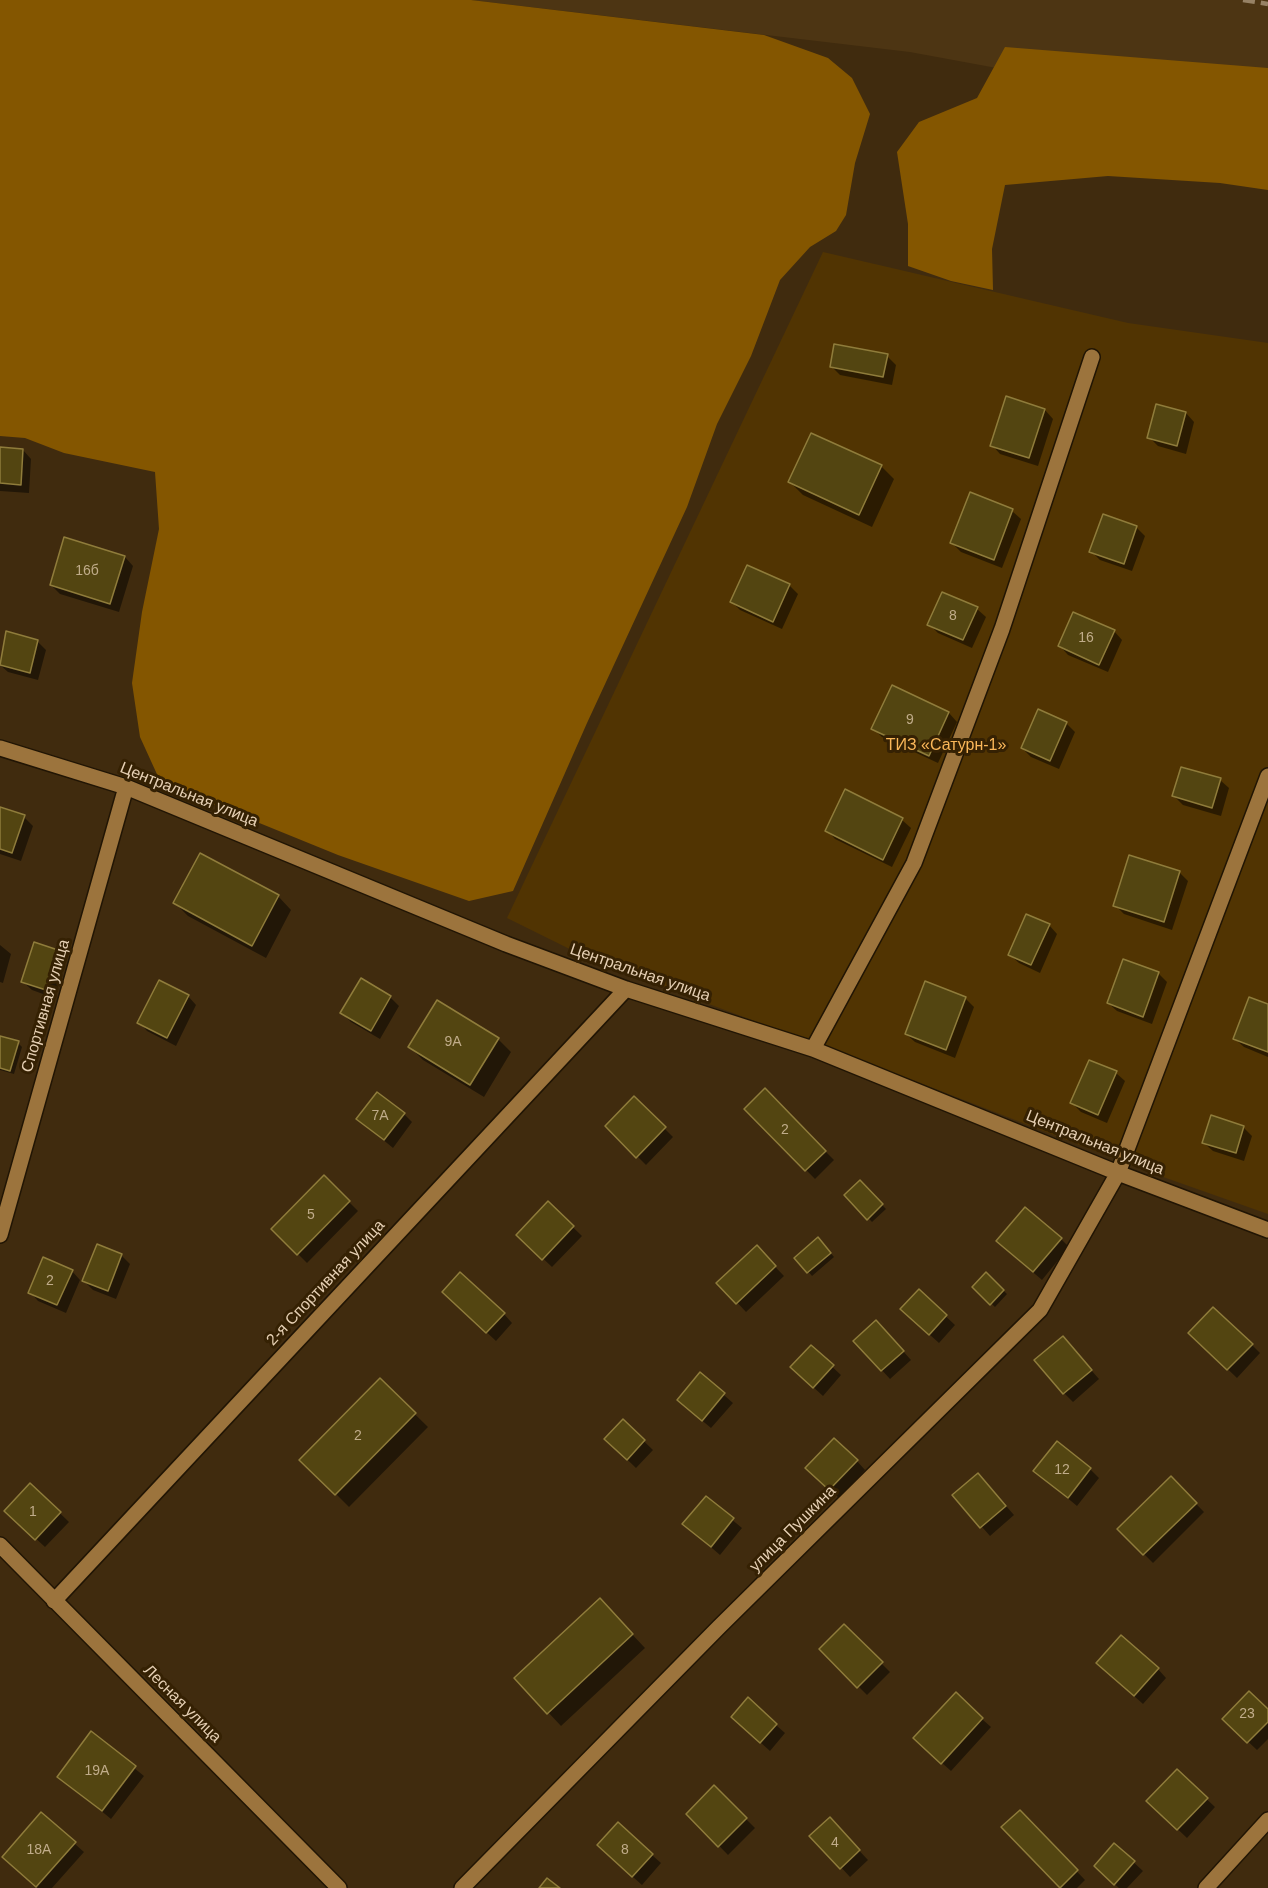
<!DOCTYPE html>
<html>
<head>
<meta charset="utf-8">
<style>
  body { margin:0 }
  canvas { display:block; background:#402b0e }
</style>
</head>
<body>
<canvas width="1268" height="1888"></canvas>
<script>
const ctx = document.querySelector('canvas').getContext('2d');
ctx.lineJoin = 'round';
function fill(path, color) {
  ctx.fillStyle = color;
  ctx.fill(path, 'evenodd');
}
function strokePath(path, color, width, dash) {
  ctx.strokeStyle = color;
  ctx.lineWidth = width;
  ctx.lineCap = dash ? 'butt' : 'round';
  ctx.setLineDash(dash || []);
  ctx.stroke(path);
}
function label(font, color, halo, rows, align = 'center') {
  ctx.font = font + ' Helvetica,sans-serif';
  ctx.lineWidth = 6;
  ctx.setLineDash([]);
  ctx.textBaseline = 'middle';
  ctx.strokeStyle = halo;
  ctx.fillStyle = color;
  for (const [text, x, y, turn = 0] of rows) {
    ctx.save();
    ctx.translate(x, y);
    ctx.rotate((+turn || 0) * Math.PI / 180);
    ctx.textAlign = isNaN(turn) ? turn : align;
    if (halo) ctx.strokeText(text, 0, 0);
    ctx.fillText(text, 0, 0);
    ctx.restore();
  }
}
const built = new Path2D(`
  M 471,0 L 1268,0 L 1268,118 L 910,52 Z`);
const green = new Path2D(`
  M 823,252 L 1128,323 L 1268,343 L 1268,1214 L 1149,1172 L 879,1067 L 598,963 L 507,918 Z`);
const forest = new Path2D(`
  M 0,0 L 471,0 L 764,35 L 828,58 L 852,78 L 870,114 L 855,163 L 846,215 L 836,231 L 810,247 L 780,280 L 751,356 L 717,424 L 687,507 L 587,723 L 513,891 L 469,901 L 338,855 L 161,783 L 140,737 L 132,683 L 142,612 L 159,529 L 155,472 L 64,453 L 25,438 L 0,436 Z
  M 1005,47 L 1268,68 L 1268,190 L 1220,183 L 1108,176 L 1005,185 L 992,249 L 993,290 L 951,281 L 908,266 L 908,224 L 897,152 L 919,122 L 977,98 Z`);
const shadow = new Path2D(`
  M 887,356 L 896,365 L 892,385 L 840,375 L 832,367 Z
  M 1007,398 L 1045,410 L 1053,419 L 1038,466 L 1000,454 L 992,445 Z
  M 1186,413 L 1194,422 L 1186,454 L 1158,446 L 1149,437 Z
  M 0,449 L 23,450 L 31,459 L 29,493 L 0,491 Z
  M 881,466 L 894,479 L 872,527 L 803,495 L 790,482 Z
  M 971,494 L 1012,511 L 1021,519 L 1002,568 L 961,552 L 952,543 Z
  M 1136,527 L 1145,536 L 1132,571 L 1100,560 L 1091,551 Z
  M 65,539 L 125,557 L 133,566 L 119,612 L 60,594 L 51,585 Z
  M 789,585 L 798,594 L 782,629 L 740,610 L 732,602 Z
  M 977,609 L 986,617 L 972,648 L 938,633 L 929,624 Z
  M 1114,631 L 1122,640 L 1108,672 L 1068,655 L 1060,646 Z
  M 7,633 L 37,641 L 46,650 L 38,680 L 8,672 L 0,665 Z
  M 892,687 L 949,713 L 957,722 L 938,763 L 882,737 L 873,728 Z
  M 1066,723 L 1075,732 L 1059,769 L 1031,757 L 1022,748 Z
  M 1220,780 L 1229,788 L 1221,816 L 1183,805 L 1174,796 Z
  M 846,791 L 902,820 L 911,828 L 892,867 L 835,839 L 827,830 Z
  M 0,809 L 24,817 L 33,826 L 21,861 L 0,854 Z
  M 1179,872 L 1188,881 L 1172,930 L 1124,914 L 1115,905 Z
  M 278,896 L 291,910 L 266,958 L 188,916 L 175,903 Z
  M 1049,925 L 1057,934 L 1040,973 L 1019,963 L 1010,955 Z
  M 0,945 L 11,954 L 3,983 L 0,982 Z
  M 58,951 L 66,960 L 54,998 L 32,990 L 23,982 Z
  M 1124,961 L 1159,974 L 1167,982 L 1152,1024 L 1117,1011 L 1108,1003 Z
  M 188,996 L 196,1005 L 176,1046 L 147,1031 L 139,1022 Z
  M 390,997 L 399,1006 L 380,1039 L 351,1022 L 342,1013 Z
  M 965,998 L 974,1007 L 955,1058 L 915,1042 L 906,1034 Z
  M 1268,1006 L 1268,1057 L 1244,1047 L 1235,1039 Z
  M 0,1038 L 18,1043 L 22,1047 L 14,1074 L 0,1070 Z
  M 498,1039 L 511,1052 L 484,1097 L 423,1060 L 410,1047 Z
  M 1116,1073 L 1125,1081 L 1107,1123 L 1081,1112 L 1072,1103 Z
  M 765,1091 L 834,1160 L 815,1179 L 746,1109 Z
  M 634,1098 L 673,1137 L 646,1165 L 607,1126 Z
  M 404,1114 L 412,1122 L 393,1148 L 358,1119 Z
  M 1243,1127 L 1252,1136 L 1244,1161 L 1213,1151 L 1204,1143 Z
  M 324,1177 L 358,1211 L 307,1263 L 273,1229 Z
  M 860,1182 L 886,1209 L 872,1222 L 846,1195 Z
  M 548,1203 L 582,1236 L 552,1267 L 518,1235 Z
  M 1061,1239 L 1069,1247 L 1042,1280 L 1007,1250 Z
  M 822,1243 L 834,1257 L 812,1276 L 797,1258 Z
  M 757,1248 L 784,1276 L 746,1312 L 719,1283 Z
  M 121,1255 L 130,1264 L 116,1299 L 93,1290 L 84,1281 Z
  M 72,1271 L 80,1280 L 66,1313 L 38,1301 L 30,1292 Z
  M 986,1274 L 1007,1294 L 995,1307 L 974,1287 Z
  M 919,1291 L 955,1325 L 939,1343 L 911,1318 Z
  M 453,1301 L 504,1314 L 512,1323 L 496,1341 Z
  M 885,1331 L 911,1360 L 890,1379 L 855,1341 Z
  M 1190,1333 L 1252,1345 L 1260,1353 L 1237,1378 Z
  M 1063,1338 L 1099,1379 L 1073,1402 L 1064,1393 Z
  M 811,1347 L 841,1375 L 823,1396 L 801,1376 Z
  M 700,1374 L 733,1403 L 711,1428 L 687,1408 Z
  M 380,1380 L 428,1427 L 349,1507 L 302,1460 Z
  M 623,1421 L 653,1450 L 636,1468 L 606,1439 Z
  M 857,1461 L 865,1470 L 839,1498 L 816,1477 Z
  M 1090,1469 L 1099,1478 L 1077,1506 L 1035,1471 Z
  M 1171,1478 L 1204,1512 L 1153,1563 L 1119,1529 Z
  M 986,1483 L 1014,1515 L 990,1536 L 954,1495 Z
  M 31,1485 L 69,1522 L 45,1547 L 6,1511 Z
  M 706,1498 L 742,1528 L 720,1555 L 684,1524 Z
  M 613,1614 L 645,1648 L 561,1726 L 516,1678 Z
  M 844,1626 L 890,1672 L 867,1695 L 821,1649 Z
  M 1158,1669 L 1166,1678 L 1143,1704 L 1107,1672 Z
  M 1268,1711 L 1268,1739 L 1257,1750 L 1224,1719 Z
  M 982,1719 L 991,1727 L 951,1771 L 924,1747 Z
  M 741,1725 L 776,1725 L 785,1733 L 770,1751 Z
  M 91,1733 L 144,1776 L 111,1819 L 59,1776 Z
  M 1177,1771 L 1215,1807 L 1187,1838 L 1148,1801 Z
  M 714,1787 L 755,1828 L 728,1855 L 688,1814 Z
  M 1020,1812 L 1085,1880 L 1077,1888 L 1061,1888 L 1003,1827 Z
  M 41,1814 L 84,1852 L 52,1888 L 38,1888 L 12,1866 Z
  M 838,1828 L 868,1860 L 850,1877 L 812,1836 Z
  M 1115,1845 L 1143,1871 L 1127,1888 L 1119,1888 L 1104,1875 Z
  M 607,1854 L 652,1855 L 661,1863 L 642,1885 Z`);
const building = new Path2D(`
  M 834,344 L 888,354 L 883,377 L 830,367 Z
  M 1006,396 L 1045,409 L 1029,458 L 990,446 Z
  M 1156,404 L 1186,412 L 1177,446 L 1147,438 Z
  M 811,433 L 882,465 L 859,515 L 788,482 Z
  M 0,447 L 23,449 L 21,485 L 0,483 Z
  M 970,492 L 1013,509 L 994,560 L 950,543 Z
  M 1103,514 L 1137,526 L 1124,564 L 1089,552 Z
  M 64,537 L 125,556 L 110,604 L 50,585 Z
  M 747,565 L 790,584 L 773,622 L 730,602 Z
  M 942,592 L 978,607 L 963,640 L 927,625 Z
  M 1073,612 L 1115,630 L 1099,665 L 1058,646 Z
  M 6,631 L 38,640 L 30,673 L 0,665 Z
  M 892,685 L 949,712 L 929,756 L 871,729 Z
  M 1038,709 L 1067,722 L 1050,761 L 1021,748 Z
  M 1181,767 L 1221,778 L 1212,808 L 1172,796 Z
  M 845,789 L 903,818 L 883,860 L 825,831 Z
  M 0,807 L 25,815 L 12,853 L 0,849 Z
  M 200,853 L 279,895 L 252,946 L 173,903 Z
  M 1129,855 L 1180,871 L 1164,922 L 1113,906 Z
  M 1026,914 L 1050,924 L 1031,965 L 1008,955 Z
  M 34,942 L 58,950 L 46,990 L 21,982 Z
  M 1123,959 L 1159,972 L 1143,1017 L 1107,1003 Z
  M 361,978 L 391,996 L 371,1031 L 340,1013 Z
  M 159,980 L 189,995 L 167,1038 L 137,1023 Z
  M 925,981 L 966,997 L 946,1050 L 905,1034 Z
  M 1249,997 L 1268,1004 L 1268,1052 L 1233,1039 Z
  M 437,1000 L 499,1038 L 470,1085 L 408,1047 Z
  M 0,1036 L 19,1041 L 10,1071 L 0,1068 Z
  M 1089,1060 L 1117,1071 L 1098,1115 L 1070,1103 Z
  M 765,1088 L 826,1151 L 805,1171 L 744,1109 Z
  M 377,1092 L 405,1113 L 384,1140 L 356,1119 Z
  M 634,1096 L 666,1127 L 636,1158 L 605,1126 Z
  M 1211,1115 L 1244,1126 L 1236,1153 L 1202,1143 Z
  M 324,1175 L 350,1201 L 297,1255 L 271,1229 Z
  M 860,1180 L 883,1204 L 867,1220 L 844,1195 Z
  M 548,1201 L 574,1226 L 542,1260 L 516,1235 Z
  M 1025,1207 L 1062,1238 L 1033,1272 L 996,1241 Z
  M 818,1237 L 831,1253 L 807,1273 L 794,1258 Z
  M 97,1244 L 122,1254 L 108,1291 L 82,1281 Z
  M 757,1245 L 776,1266 L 736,1304 L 716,1283 Z
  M 43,1257 L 73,1270 L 57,1305 L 28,1293 Z
  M 460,1272 L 505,1313 L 486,1333 L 442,1292 Z
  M 986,1272 L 1004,1290 L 990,1305 L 972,1287 Z
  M 919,1289 L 947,1315 L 929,1335 L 900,1309 Z
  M 1213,1307 L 1253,1344 L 1227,1370 L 1188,1333 Z
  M 876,1320 L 904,1351 L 881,1371 L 853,1341 Z
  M 1063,1336 L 1092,1370 L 1063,1394 L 1034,1360 Z
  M 811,1345 L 834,1365 L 813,1388 L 790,1367 Z
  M 700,1372 L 725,1393 L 702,1421 L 677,1400 Z
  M 380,1378 L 416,1413 L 335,1495 L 299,1460 Z
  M 623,1419 L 645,1440 L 627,1460 L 604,1439 Z
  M 834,1438 L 858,1460 L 829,1490 L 805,1468 Z
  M 1057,1441 L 1091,1468 L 1068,1498 L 1033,1471 Z
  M 978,1473 L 1006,1506 L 980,1528 L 952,1495 Z
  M 1171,1476 L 1197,1503 L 1143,1555 L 1117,1529 Z
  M 30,1483 L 61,1512 L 35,1540 L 4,1511 Z
  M 706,1496 L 734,1518 L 711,1547 L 682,1524 Z
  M 600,1598 L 633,1634 L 547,1714 L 514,1678 Z
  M 844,1624 L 883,1662 L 857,1688 L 819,1649 Z
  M 1121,1635 L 1159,1668 L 1134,1696 L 1096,1663 Z
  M 1249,1691 L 1268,1709 L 1268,1722 L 1247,1743 L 1222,1719 Z
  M 956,1692 L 983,1718 L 941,1764 L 913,1738 Z
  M 748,1697 L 777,1724 L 760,1743 L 731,1717 Z
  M 91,1731 L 136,1766 L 102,1811 L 57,1777 Z
  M 1177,1769 L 1208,1798 L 1177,1830 L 1146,1801 Z
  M 714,1785 L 747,1818 L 718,1847 L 686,1814 Z
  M 1020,1810 L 1078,1870 L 1060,1888 L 1001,1827 Z
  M 41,1812 L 76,1842 L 36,1887 L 2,1857 Z
  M 830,1817 L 860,1850 L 840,1869 L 809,1836 Z
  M 618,1822 L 653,1854 L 632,1877 L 597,1845 Z
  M 1114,1843 L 1135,1861 L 1114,1885 L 1094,1866 Z
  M 547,1878 L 560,1888 L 539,1888 Z`);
const minor = new Path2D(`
  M 0,748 L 126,787 L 506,944 L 626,989 L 813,1049 L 1118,1173 L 1268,1230
  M 813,1049 L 914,863 L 1002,629 L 1092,357
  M 0,1235 L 126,787
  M 0,1545 L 339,1888
  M 54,1601 L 626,989
  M 462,1888 L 719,1627 L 1040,1310 L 1118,1173 L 1268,776
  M 1206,1888 L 1268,1820`);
const rail = new Path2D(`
  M 1243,0 L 1268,4`);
const numberNames = [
  ["16б",87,571],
  ["8",953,616],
  ["16",1086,638],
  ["9",910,720],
  ["9А",453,1042],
  ["7А",380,1116],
  ["2",785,1130],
  ["5",311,1215],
  ["2",50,1281],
  ["2",358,1436],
  ["12",1062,1470],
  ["1",33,1512],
  ["23",1247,1714],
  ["19А",97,1771],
  ["4",835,1843],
  ["18А",39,1850],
  ["8",625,1850]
];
const parkNames = [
  ["ТИЗ «Сатурн-1»",946,746]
];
const streetNames = [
  ["Центральная улица",189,795,22],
  ["Центральная улица",640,973,19],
  ["Спортивная улица",46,1006,-74],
  ["Центральная улица",1095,1143,22],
  ["2-я Спортивная улица",326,1283,-47],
  ["улица Пушкина",793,1529,-45],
  ["Лесная улица",182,1704,45]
];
fill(built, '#4d3513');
fill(green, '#513402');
fill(forest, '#845600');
fill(shadow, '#0007');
fill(building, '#534511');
strokePath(building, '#8f7c3b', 1.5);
strokePath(minor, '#211504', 18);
strokePath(minor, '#9c743d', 15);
strokePath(rail, '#978265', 4.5, [12, 6]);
label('14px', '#c0ac8a', null, numberNames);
label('16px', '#fab759', '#352103', parkNames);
label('16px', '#e5cfb3', '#352103', streetNames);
</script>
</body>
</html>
